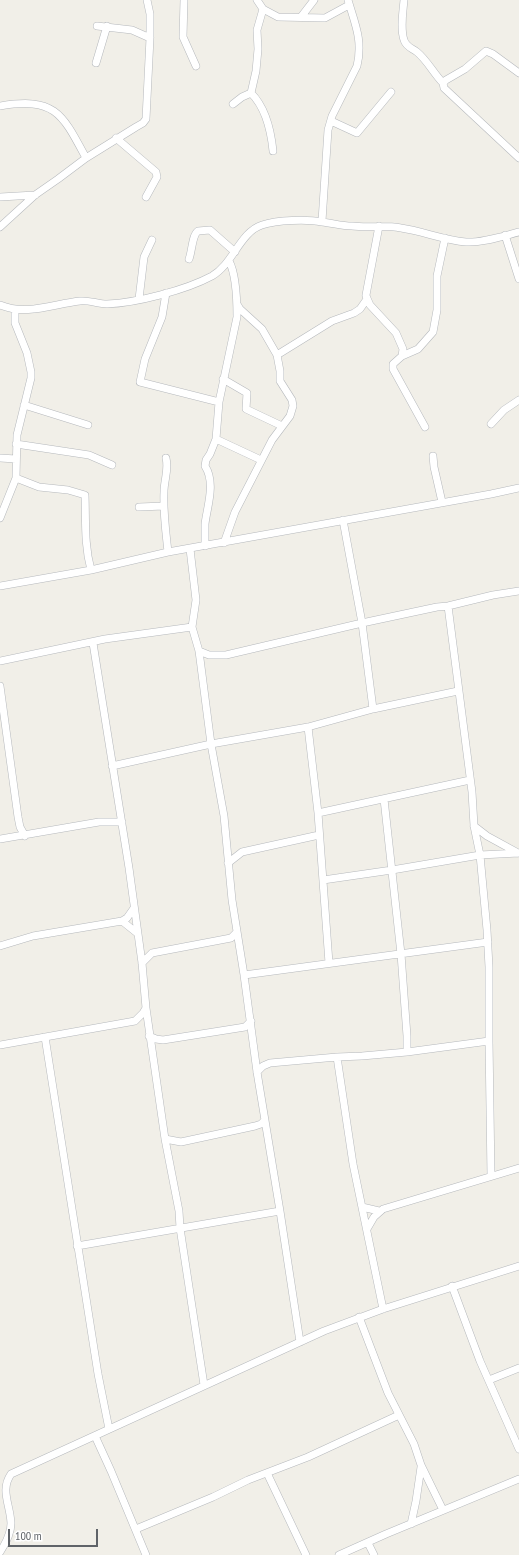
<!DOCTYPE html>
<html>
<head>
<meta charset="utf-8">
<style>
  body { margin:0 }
  #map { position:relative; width:519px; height:1555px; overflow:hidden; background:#f1efe8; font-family:"PT Sans Narrow",sans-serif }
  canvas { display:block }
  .scale { position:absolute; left:8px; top:1529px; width:90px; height:18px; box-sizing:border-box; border:2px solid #5f6368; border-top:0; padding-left:5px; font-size:12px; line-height:14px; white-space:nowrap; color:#5f6368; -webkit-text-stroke:3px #fff; paint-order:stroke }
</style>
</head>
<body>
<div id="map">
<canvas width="519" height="1555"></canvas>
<div class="scale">100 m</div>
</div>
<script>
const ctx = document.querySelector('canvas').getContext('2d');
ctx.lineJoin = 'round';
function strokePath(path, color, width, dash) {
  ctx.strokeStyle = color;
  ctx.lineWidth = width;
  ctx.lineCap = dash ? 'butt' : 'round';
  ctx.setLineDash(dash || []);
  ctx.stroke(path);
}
const minor = new Path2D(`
  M 184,0 L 183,37 L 196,66
  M 257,0 L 263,9 L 278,17 L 325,18 L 349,5
  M 404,0 C 403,12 400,28 404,40 C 406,47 412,48 417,52 C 427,60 434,74 443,83
  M 263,9 L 257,30 L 258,49 L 256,71 L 251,93 C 266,108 271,131 273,151
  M 301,17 L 314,0
  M 97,26 L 132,30 L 150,38
  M 96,63 L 107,26
  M 519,73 L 493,54 L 486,51 L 465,69 L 446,80 L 443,83 L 444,88 L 519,158
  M 233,104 L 242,97 L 251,93
  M 0,106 C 55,97 62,113 86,158
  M 331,121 L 357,133 L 391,92
  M 116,138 L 156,172 L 157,177 L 146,197
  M 0,197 L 35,195
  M 322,221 L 328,130 L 332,116 L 357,66 C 363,40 355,24 348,0
  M 0,227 L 35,195 L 58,179 L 86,158 L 136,127 L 143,123 L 146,119 L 150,38 L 150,14 L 147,0
  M 505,235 L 519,279
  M 189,259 C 192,252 192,235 198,231 L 210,230 L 235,252
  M 166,293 L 162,317 L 145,359 L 140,382 L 219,402
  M 366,296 L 370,305 L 396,333 L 403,349 L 402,356 L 393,364 L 393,369 L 425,427
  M 139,299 L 144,257 L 152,240
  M 0,305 C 26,316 53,304 80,301 C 89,300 98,304 107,304 C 136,303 186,290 212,276 C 233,264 240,232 262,225 C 277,220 307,219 322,222 C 332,223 342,226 352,226 C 368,228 384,225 401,228 C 422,231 444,240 466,242 C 483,243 503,236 519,232
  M 277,355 L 332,321 L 354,313 L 360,309 L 367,299 L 366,295 L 379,226
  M 402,356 L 418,349 L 433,332 L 437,310 L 437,276 L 445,238
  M 223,379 L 247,393 L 246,409 L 282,426
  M 24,405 L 88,425
  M 491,424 L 504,410 L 519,400
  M 216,439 L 261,460
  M 16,444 L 89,455 L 112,465
  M 433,456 L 434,467 L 442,502
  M 0,458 L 16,459
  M 166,458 C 169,470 164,480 164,492 C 163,512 166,533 168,552
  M 16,478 L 39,487 L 68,490 L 85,495 C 86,521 84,544 91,570
  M 139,507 L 164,506
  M 0,518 L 16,478 L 17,435 L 31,378 L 31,372 L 27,353 L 15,323 L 15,310
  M 343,520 L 362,623 L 373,709
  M 224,543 L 235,512 L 272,440 L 290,416 L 293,406 L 292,400 L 280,381 L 280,371 L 277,355 L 262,329 L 240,309 L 237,304
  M 205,546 C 205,539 205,532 205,524 C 207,507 216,483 205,466 L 206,460 L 210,454 L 216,439 L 219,402 L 237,317 C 237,302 236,274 229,261
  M 190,549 L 196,600 L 192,627 L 199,651 L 211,744 L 224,816 L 232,900 L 244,975 L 257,1072 L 280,1211 L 300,1342
  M 0,586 L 91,570 L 168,552 L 491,494 L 519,488
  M 448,606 L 472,792 L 474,826 L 480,855 L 487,930 L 489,967 L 489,1041 L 491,1176
  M 199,651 L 209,655 L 226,655 L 362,623 L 437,607 L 448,606 L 493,595 L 519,591
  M 0,661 L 105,639 L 192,627
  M 0,686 L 18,817 L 20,827 L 25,836
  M 308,727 L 318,813 L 329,963
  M 112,766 L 211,744 L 308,727 L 373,709 L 458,691
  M 384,799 L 401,954 L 407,1036 L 407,1052
  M 318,813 L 470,780
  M 474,826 L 487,836 L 518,853
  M 0,839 L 99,822 L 122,822
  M 228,863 L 242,852 L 319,835
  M 323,880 L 392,870 L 480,855 L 519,853
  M 122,921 L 137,933
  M 0,946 L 33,936 L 122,921 L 127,918 L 134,908
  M 142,963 L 152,953 L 231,938 L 237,932
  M 244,975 L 488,942
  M 146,1008 L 165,1139 L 179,1211 L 180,1228 L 204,1385
  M 149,1036 L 156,1039 L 163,1040 L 245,1027 L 251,1021
  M 45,1037 L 98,1374 L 109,1429
  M 0,1045 L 135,1021 L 143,1013 L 146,1008 L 142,963 L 129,868 L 93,643
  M 337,1057 L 353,1164 L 383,1309
  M 257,1072 L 263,1066 L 270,1063 L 337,1057 L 362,1056 L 407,1052 L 489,1041
  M 165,1139 L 181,1142 L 255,1126 L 261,1124 L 264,1121
  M 362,1207 L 379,1211
  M 367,1229 L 374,1217 L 383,1209 L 519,1168
  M 77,1246 L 280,1211
  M 452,1286 L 480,1361 L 519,1449
  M 359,1317 L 388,1393 L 414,1444 L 421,1465 L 443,1510
  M 489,1380 L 519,1368
  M 95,1436 L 111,1471 L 146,1555
  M 267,1473 L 306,1555
  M 411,1524 L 416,1501 L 421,1467
  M 136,1529 L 213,1497 L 248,1480 L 308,1457 L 399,1415
  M 368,1543 L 374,1555
  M 0,1552 C 6,1543 11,1534 11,1523 C 10,1504 0,1490 11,1474 L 324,1331 L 383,1309 L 519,1266
  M 339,1555 L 386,1534 L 519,1479`);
strokePath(minor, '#b5b8bc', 8);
strokePath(minor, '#fff', 7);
</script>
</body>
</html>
